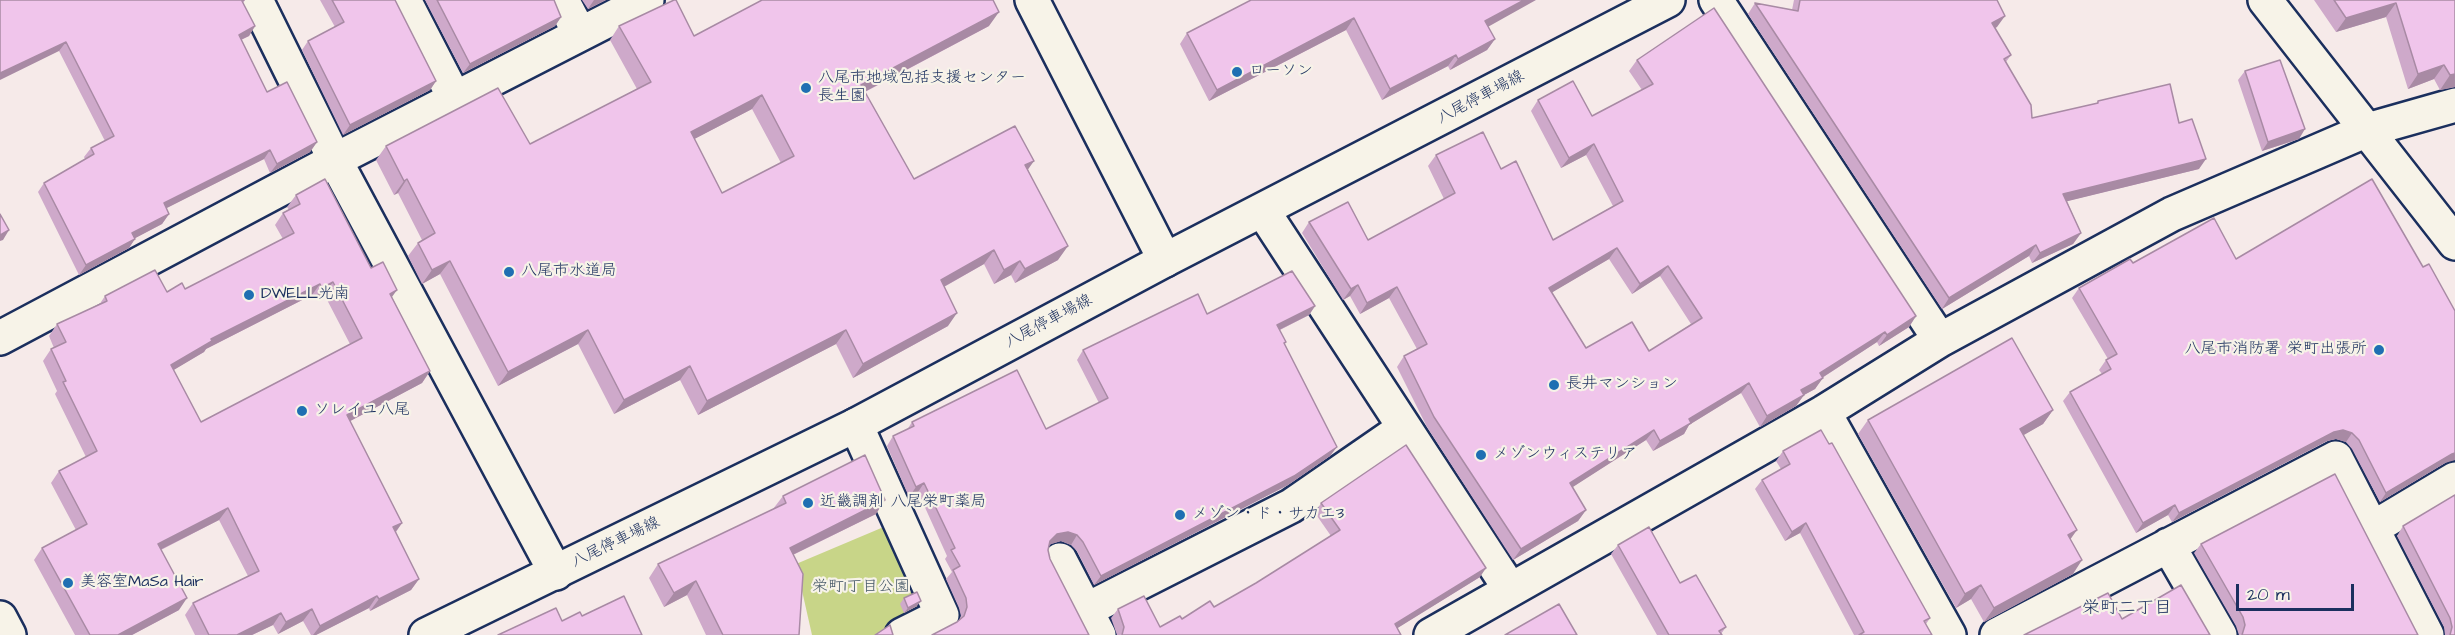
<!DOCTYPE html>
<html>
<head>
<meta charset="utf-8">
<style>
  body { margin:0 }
  #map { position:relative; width:2455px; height:635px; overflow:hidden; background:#f6eae9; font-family:"Architects Daughter",sans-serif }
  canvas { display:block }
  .scale { position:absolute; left:2236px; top:584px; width:118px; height:27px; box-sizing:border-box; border:3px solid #1b2f5e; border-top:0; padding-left:8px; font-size:18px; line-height:21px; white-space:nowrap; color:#1b2f5e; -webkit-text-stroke:4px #f7f3e8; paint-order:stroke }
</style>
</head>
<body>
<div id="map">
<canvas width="2455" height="635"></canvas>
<div class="scale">20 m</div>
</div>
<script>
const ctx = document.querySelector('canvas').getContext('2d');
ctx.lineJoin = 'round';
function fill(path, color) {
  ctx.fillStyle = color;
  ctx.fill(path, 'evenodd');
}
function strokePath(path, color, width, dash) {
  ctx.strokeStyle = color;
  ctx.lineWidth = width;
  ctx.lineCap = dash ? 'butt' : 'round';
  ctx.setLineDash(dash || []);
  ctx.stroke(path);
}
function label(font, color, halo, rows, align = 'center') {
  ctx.font = font + ' "Architects Daughter","Klee One",sans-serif';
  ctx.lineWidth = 4.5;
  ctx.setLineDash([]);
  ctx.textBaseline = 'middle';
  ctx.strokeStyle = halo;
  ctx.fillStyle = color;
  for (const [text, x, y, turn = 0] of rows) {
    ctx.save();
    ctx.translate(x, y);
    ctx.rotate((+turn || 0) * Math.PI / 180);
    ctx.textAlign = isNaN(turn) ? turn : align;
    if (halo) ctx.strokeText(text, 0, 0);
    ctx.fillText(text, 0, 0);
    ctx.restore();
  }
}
const green = new Path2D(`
  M 886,526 L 921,607 L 875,635 L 812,635 L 796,564 Z`);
const minor = new Path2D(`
  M 256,0 L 335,160 L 556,573
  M 404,0 L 455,99
  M 562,0 L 580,34
  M 1032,0 L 1165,260
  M 1716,0 L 1940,340
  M 2265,0 L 2455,243
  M 1263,211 L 1510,589
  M 0,338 L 335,160 L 647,0
  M 1824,412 L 1949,635
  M 856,425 L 942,615 L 902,635
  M 2373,528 L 2455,479
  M 2168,545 L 2220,635
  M 1060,560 L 1099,635
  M 1086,610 L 1291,506 L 1404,428
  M 1431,635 L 1824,412 L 1940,340 L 2172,214 L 2367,130 L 2455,105
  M 1997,635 L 2336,458 L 2427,635`);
const major = new Path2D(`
  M 0,618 L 9,635
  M 426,635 L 856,425 L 1165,260 L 1668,0`);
const wall = new Path2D(`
  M 0,0 L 245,0 L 243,3 L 255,26 L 249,36 L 241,40 L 267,92 L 317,142 L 310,152 L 270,173 L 264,159 L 166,208 L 169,214 L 162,224 L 135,238 L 129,248 L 79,275 L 38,192 L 44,183 L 85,159 L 84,157 L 91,148 L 105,141 L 59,51 Z
  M 320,0 L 395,0 L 436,81 L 430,90 L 343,135 L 302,50 L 308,41 L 335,27 Z
  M 425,0 L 554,0 L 561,17 L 555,26 L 463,73 Z
  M 582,0 L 606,0 L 588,9 Z
  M 1251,0 L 1488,27 L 1495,39 L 1487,50 L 1450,70 L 1448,66 L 1382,100 L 1346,30 L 1209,101 L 1180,44 L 1187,33 Z
  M 1794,0 L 1997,0 L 1997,27 L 1995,28 L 2011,55 L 2006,62 L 2032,118 L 2096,104 L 2098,101 L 2179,123 L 2199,169 L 2067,201 L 2081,233 L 2073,244 L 2032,263 L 2029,256 L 1942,309 L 1748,14 L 1755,3 L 1792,10 Z
  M 2314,0 L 2455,0 L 2455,87 L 2440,90 L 2434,79 L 2408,89 L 2386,17 L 2336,32 Z
  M 619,26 L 694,36 L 989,26 L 865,92 L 914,179 L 1028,169 L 1058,260 L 1015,283 L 1011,275 L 994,284 L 984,264 L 944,287 L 948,326 L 853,378 L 836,344 L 698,415 L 680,380 L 614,414 L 578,344 L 498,386 L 440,274 L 422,284 L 408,256 L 418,243 L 422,240 L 398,193 L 394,195 L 376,160 L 386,146 L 530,144 L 637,89 L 610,40 ZM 752,109 L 781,163 L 722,193 L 694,139 Z
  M 1637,60 L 1916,316 L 1909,327 L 1879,346 L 1877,342 L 1822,378 L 1815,389 L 1804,395 L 1796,406 L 1760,427 L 1741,393 L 1689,425 L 1684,434 L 1653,451 L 1646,440 L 1572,487 L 1586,510 L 1578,521 L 1513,560 L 1427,427 L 1397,367 L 1404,356 L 1417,349 L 1389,298 L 1360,314 L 1350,296 L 1343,300 L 1302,233 L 1309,222 L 1368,240 L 1444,199 L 1428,166 L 1436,155 L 1501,169 L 1553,240 L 1613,206 L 1586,155 L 1561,168 L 1531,111 L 1538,100 L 1592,116 L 1642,90 L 1629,71 ZM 1609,259 L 1632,294 L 1660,276 L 1691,324 L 1649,351 L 1586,348 L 1552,292 Z
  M 2245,71 L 2299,139 L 2262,151 L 2238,80 Z
  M 296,195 L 371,268 L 392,297 L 430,371 L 422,383 L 350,421 L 402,523 L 396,532 L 419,579 L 411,590 L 370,611 L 369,608 L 316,635 L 311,635 L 303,621 L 278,634 L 273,625 L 252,635 L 195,635 L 185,615 L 193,603 L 248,576 L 219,520 L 161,550 L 179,610 L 132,635 L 75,635 L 34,560 L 42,548 L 76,530 L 51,483 L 59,471 L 86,457 L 55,394 L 57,391 L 43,361 L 51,349 L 54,348 L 49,336 L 57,324 L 99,305 L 105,296 L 167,292 L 185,289 L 283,239 L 275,225 L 283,213 L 289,210 L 287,207 ZM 324,294 L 350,344 L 201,422 L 173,370 L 204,352 L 206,349 L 312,295 L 314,299 Z
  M 2236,259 L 2423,267 L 2445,463 L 2380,502 L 2352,449 L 2346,442 L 2336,439 L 2327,441 L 2172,522 L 2168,515 L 2136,533 L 2063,401 L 2070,392 L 2102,374 L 2099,370 L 2106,360 L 2108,359 L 2072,298 L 2079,288 L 2133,263 Z
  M 1315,306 L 1309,315 L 1280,330 L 1284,344 L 1330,456 L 1288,485 L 1094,585 L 1077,551 L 1071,545 L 1061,541 L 1051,544 L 957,622 L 959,620 L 961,616 L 959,608 L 946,579 L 952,572 L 945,559 L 947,556 L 918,492 L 909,497 L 887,446 L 893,436 L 907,430 L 912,422 L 1046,429 L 1099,403 L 1077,360 L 1083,350 L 1207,314 Z
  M 2053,410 L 2043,424 L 2023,435 L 2071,539 L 2073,574 L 1984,622 L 1971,599 L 1956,608 L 1858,434 L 1868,420 Z
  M 1783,451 L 1930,618 L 1926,624 L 1932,635 L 1854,635 L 1800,533 L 1785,541 L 1755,489 L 1762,480 L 1781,469 L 1776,461 Z
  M 2455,495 L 2455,635 L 2445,635 L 2444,627 L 2397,536 L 2403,526 Z
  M 783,496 L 876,514 L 793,555 L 799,635 L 706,635 L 687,595 L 664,607 L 649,578 L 658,564 L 773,509 Z
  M 1321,503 L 1480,577 L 1397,628 L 1401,635 L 1117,635 L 1111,618 L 1118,609 L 1160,627 L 1182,619 L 1214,607 L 1256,583 L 1331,536 L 1315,513 Z
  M 2201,544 L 2418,635 L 2239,635 L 2236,626 L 2194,553 Z
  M 1618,545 L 1680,583 L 1726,627 L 1721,634 L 1722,635 L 1657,635 L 1611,554 Z
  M 904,598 L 917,606 L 904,613 L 900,604 Z`);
const shadedWall = new Path2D(`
  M 594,0 L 606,0 L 588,9 Z
  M 1524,0 L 1536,0 L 1477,33 L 1485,21 Z
  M 2396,3 L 2386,17 L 2336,32 L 2346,18 Z
  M 999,12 L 989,26 L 851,99 L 861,85 Z
  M 2005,16 L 1997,27 L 1984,33 L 1992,23 Z
  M 561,17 L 555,26 L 463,73 L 470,64 Z
  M 1354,18 L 1346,30 L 1209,101 L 1217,90 Z
  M 255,26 L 249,36 L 232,44 L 239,35 Z
  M 1495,39 L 1487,50 L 1450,70 L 1458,59 Z
  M 66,42 L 59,51 L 0,80 L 0,73 Z
  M 1456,55 L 1448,66 L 1382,100 L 1390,89 Z
  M 2444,65 L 2434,79 L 2408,89 L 2418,74 Z
  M 2455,74 L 2455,87 L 2440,90 L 2450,75 Z
  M 436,81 L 430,90 L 343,135 L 350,125 Z
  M 762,95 L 752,109 L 681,146 L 691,132 Z
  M 2305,129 L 2299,139 L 2262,151 L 2268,142 Z
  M 317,142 L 310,152 L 270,173 L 277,164 Z
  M 1594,144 L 1586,155 L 1561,168 L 1569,158 Z
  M 270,150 L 264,159 L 157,213 L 164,203 Z
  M 2206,159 L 2199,169 L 2056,204 L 2063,194 Z
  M 1034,161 L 1024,175 L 1025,165 Z
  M 407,179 L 398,193 L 394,195 L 404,181 Z
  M 169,214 L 162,224 L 126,243 L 132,233 Z
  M 9,230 L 3,240 L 0,241 L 0,235 Z
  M 2081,233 L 2073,244 L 2032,263 L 2040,253 Z
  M 135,239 L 129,248 L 79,275 L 86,265 Z
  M 2036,245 L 2029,256 L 1942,309 L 1949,298 Z
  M 1068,246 L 1058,260 L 1015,283 L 1025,269 Z
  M 1617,248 L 1609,259 L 1541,299 L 1549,288 Z
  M 994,250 L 984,264 L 931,294 L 941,280 Z
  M 450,261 L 440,274 L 422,284 L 432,270 Z
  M 1020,261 L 1011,275 L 994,284 L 1004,270 Z
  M 1668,266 L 1660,276 L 1632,294 L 1640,284 Z
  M 333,282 L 324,294 L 314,299 L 322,288 Z
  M 320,284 L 312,295 L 206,349 L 204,352 L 162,377 L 171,365 L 211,339 Z
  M 1358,285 L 1350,296 L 1343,300 L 1351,289 Z
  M 1397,287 L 1389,298 L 1360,314 L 1367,303 Z
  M 397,290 L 389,301 L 390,294 Z
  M 1315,306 L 1309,315 L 1271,334 L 1277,325 Z
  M 957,313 L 948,326 L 853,378 L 863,364 Z
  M 1916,316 L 1909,327 L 1879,346 L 1887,335 Z
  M 588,330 L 578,344 L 498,386 L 508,372 Z
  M 846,330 L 836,344 L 698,415 L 707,401 Z
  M 1885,332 L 1877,342 L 1817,381 L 1823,378 L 1815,389 L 1804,395 L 1796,406 L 1760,427 L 1767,416 L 1801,390 L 1820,373 Z
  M 690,366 L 680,380 L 614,414 L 624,400 Z
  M 430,371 L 422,383 L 339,427 L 347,415 Z
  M 1749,383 L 1741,393 L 1689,425 L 1684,434 L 1653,451 L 1660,441 L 1689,419 Z
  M 2053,410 L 2043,424 L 2010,443 L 2020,429 Z
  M 1654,430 L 1646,440 L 1562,494 L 1570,483 Z
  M 2343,430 L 2352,433 L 2346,442 L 2336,439 L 2327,441 L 2172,522 L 2179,513 L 2334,432 Z
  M 1337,447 L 1330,456 L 1288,485 L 1094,585 L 1101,576 Z
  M 2455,453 L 2455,460 L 2445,463 L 2380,502 L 2386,493 L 2452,454 Z
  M 924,483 L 918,492 L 909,497 L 916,487 Z
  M 885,500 L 876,514 L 780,561 L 790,548 Z
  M 2175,505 L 2168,515 L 2136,533 L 2143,523 Z
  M 228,508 L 219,520 L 150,555 L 158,544 Z
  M 1586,510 L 1578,521 L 1513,560 L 1521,549 Z
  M 402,523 L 394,534 L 393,527 Z
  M 1806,523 L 1800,533 L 1785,541 L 1792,532 Z
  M 2077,530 L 2067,544 L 2068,535 Z
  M 1068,532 L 1077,535 L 1071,545 L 1061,541 L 1051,544 L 1044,550 L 1050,541 L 1057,534 Z
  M 2082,560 L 2073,574 L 1984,622 L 1994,608 Z
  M 1486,568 L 1480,577 L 1388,634 L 1395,624 Z
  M 419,579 L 411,590 L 370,611 L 379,599 Z
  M 696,581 L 687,595 L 664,607 L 674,593 Z
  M 1981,585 L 1971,599 L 1956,608 L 1965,594 Z
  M 377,596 L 369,608 L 316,635 L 313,635 L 320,626 Z
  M 187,598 L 179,610 L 132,635 L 118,635 Z
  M 921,601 L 917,606 L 904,613 L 908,608 Z
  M 312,609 L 303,621 L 278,634 L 286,622 Z
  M 281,613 L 273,625 L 252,635 L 237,635 Z`);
const building = new Path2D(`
  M 0,0 L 244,0 L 242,1 L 255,26 L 239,35 L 267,92 L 287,82 L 317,142 L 277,164 L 270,150 L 164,203 L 169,214 L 132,233 L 135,239 L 86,265 L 44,183 L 94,154 L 91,148 L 114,136 L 66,42 L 0,73 Z
  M 332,0 L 395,0 L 436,81 L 350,125 L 308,41 L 344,22 Z
  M 437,0 L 554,0 L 561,17 L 470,64 Z
  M 674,0 L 676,0 L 694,36 L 762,0 L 993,0 L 999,12 L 861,85 L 914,179 L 1015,126 L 1034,161 L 1025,165 L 1068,246 L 1025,269 L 1020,261 L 1004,270 L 994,250 L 941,280 L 957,313 L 863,364 L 846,330 L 707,401 L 690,366 L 624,400 L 588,330 L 508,372 L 450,261 L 432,270 L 418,243 L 435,233 L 407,179 L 404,181 L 386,146 L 498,88 L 530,144 L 651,82 L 619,26 ZM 762,95 L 794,156 L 722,193 L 691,132 Z
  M 1251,0 L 1524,0 L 1485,21 L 1495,39 L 1458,59 L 1456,55 L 1390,89 L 1354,18 L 1217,90 L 1187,33 Z
  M 1800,0 L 1997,0 L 2005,16 L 1992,23 L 2011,55 L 2004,59 L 2031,105 L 2032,118 L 2098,103 L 2098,101 L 2170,84 L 2179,123 L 2192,119 L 2206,159 L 2063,194 L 2081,233 L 2040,253 L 2036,245 L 1949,298 L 1755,3 L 1798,11 Z
  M 2334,0 L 2455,0 L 2455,74 L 2450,75 L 2444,65 L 2418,74 L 2396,3 L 2346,18 Z
  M 1714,8 L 1916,316 L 1887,335 L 1885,332 L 1820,373 L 1823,378 L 1801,390 L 1804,395 L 1767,416 L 1749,383 L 1689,419 L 1691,423 L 1660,441 L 1654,430 L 1570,483 L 1586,510 L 1521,549 L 1434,417 L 1404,356 L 1427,344 L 1397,287 L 1367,303 L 1358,285 L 1351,289 L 1309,222 L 1348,202 L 1368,240 L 1455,193 L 1436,155 L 1483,132 L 1501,169 L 1516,161 L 1553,240 L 1623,201 L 1594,144 L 1569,158 L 1538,100 L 1573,81 L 1592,116 L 1653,84 L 1637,60 ZM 1617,248 L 1640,284 L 1668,266 L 1702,318 L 1649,351 L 1632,322 L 1586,348 L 1549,288 Z
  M 2280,60 L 2305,129 L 2268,142 L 2245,71 Z
  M 325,179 L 371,268 L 383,262 L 397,290 L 390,294 L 430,371 L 347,415 L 402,523 L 393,527 L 419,579 L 379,599 L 377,596 L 320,626 L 312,609 L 286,622 L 281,613 L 237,635 L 209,635 L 193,603 L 259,571 L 228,508 L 158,544 L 187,598 L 118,635 L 90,635 L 42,548 L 87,524 L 59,471 L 97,451 L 63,382 L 66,381 L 51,349 L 66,342 L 57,324 L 107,301 L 105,296 L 155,270 L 167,292 L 182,283 L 185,289 L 294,233 L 283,213 L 300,204 L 296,195 ZM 333,282 L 362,338 L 201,422 L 171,365 L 212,341 L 211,339 L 320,284 L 322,288 Z
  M 2372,179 L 2423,267 L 2429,264 L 2455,311 L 2455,453 L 2452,454 L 2386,493 L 2359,440 L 2352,433 L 2343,430 L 2334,432 L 2179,513 L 2175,505 L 2143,523 L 2070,392 L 2111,369 L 2106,360 L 2117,354 L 2079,288 L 2130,259 L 2133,263 L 2214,218 L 2236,259 Z
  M 0,214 L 9,230 L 0,235 Z
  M 1292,271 L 1315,306 L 1277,325 L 1286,342 L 1284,343 L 1337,447 L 1294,476 L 1101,576 L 1083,542 L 1077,535 L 1068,532 L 1057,534 L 1050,541 L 1048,550 L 1050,559 L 1089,635 L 932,635 L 957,622 L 964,616 L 967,607 L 966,598 L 953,570 L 960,566 L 951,550 L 955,548 L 924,483 L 916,487 L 893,436 L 914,426 L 912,422 L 1017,370 L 1046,429 L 1108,398 L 1083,350 L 1198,294 L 1207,314 Z
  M 2012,338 L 2053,410 L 2020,429 L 2077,530 L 2068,535 L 2082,560 L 1994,608 L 1981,585 L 1965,594 L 1868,420 Z
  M 1821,430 L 1829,444 L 1832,443 L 1930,618 L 1924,621 L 1932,635 L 1859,635 L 1864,632 L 1806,523 L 1792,532 L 1762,480 L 1790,464 L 1783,451 Z
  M 1406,445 L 1486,568 L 1395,624 L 1401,635 L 1122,635 L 1124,627 L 1118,609 L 1144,596 L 1160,627 L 1180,616 L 1182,619 L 1210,601 L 1214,607 L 1256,583 L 1340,530 L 1321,503 Z
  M 865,455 L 885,500 L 790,548 L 803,574 L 799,635 L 723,635 L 696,581 L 674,593 L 658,564 L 786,503 L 783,496 Z
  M 2335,474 L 2418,635 L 2242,635 L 2245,625 L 2243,617 L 2201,544 Z
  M 2455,495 L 2455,635 L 2450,635 L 2452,627 L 2450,618 L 2403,526 Z
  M 1649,527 L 1680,583 L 1696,575 L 1726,627 L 1719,631 L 1722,635 L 1669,635 L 1618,545 Z
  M 2181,585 L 2210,635 L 2024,635 L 2108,593 L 2122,619 Z
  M 917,592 L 921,601 L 908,608 L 904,598 Z
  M 624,596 L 642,635 L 498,635 L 556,608 L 562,621 L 580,612 L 582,616 Z
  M 1559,604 L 1577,635 L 1505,635 Z
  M 890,625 L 893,635 L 875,635 Z`);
const markers = [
  [1237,72,6,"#1f6fb2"],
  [806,88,6,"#1f6fb2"],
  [509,272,6,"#1f6fb2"],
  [249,295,6,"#1f6fb2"],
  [2379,350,6,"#1f6fb2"],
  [1554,385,6,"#1f6fb2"],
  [302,411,6,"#1f6fb2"],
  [1481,455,6,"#1f6fb2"],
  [808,503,6,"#1f6fb2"],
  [1180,515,6,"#1f6fb2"],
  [68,583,6,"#1f6fb2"]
];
const poiNames = [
  ["ローソン",1249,72],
  ["八尾市地域包括支援センター",818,79],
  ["長生園",818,97],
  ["八尾市水道局",521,272],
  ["DWELL光南",261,295],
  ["八尾市消防署 栄町出張所",2367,350,"right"],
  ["長井マンション",1566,385],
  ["ソレイユ八尾",314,411],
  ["メゾンウィステリア",1493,455],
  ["近畿調剤 八尾栄町薬局",820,503],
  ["メゾン・ド・サカエ3",1192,515],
  ["美容室MaSa Hair",80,583]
];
const streetNames = [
  ["八尾停車場線",1481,98,-28],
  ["八尾停車場線",1049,322,-28],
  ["八尾停車場線",616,543,-26]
];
const parkNames = [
  ["栄町1丁目公園",861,588]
];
const neighbourhoodNames = [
  ["栄町二丁目",2127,609]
];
fill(green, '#c8d588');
strokePath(minor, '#1b2f5e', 38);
strokePath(major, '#1b2f5e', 38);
strokePath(minor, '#f7f3e8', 33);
strokePath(major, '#f7f3e8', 33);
fill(wall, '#cea9ca');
fill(shadedWall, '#a88aa4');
fill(building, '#f0c5eb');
strokePath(building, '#a88aa4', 1.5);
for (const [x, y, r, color] of markers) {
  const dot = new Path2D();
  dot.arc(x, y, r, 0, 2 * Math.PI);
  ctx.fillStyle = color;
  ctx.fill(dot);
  strokePath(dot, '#f7f3e8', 2);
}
label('16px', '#1b2f5e', '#f7f3e8', poiNames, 'left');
label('16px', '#1b2f5e', '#f7f3e8', streetNames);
label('16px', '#465868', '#f7f3e8', parkNames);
label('18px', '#1b2f5e', '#f7f3e8', neighbourhoodNames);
</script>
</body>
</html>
